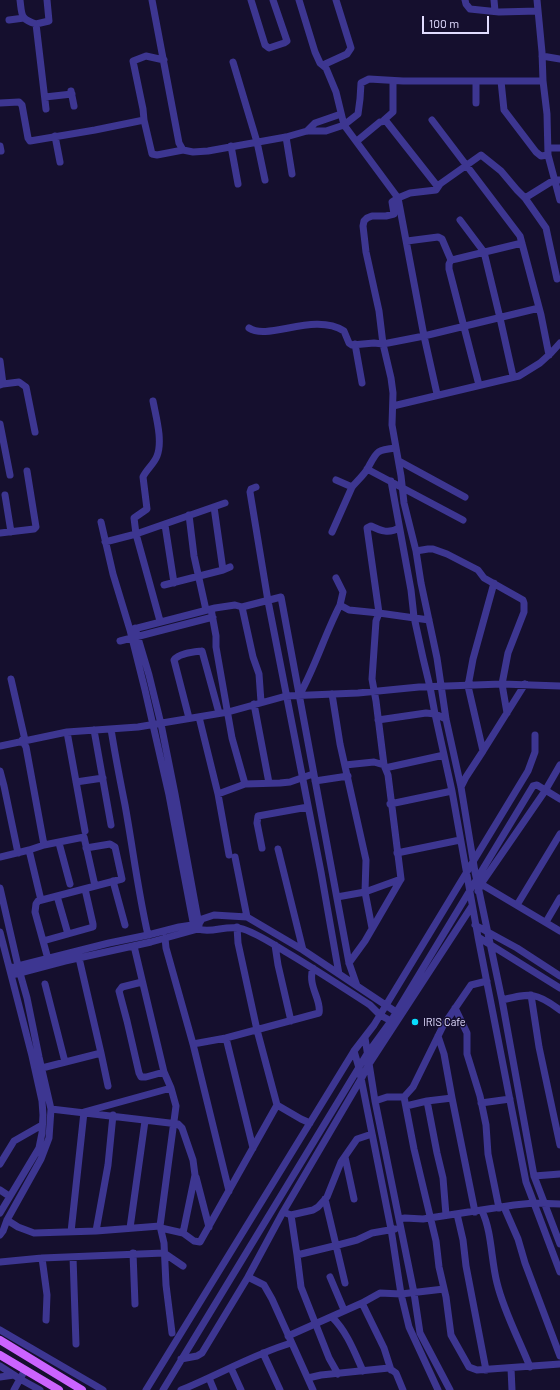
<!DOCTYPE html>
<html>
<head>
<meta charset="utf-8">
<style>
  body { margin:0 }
  #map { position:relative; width:560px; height:1390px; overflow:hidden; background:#150f2e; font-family:Barlow,sans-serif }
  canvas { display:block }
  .scale { position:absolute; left:422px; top:16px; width:67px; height:18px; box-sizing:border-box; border:2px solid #e1dcff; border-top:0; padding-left:5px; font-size:12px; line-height:14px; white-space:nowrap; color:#e1dcff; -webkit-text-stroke:3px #150f2e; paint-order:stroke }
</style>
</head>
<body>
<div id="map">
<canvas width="560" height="1390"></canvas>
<div class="scale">100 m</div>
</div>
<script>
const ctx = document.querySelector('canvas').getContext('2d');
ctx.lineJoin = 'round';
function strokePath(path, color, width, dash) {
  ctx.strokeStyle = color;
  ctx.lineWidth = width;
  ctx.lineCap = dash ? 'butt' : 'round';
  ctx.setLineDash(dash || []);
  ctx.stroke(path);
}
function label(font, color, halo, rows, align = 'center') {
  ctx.font = font + ' Barlow,sans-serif';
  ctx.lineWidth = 3;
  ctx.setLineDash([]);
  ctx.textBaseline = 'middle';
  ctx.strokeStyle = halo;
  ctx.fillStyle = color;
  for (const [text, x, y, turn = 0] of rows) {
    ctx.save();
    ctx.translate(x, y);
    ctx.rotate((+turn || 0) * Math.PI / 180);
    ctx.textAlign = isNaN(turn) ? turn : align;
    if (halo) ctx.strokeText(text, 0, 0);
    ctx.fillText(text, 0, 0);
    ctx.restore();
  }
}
const minor = new Path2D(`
  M 20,0 C 22,15 20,19 36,24
  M 152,0 L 179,143 L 183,150 L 193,152 L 208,151 L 286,137 L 307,131 L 326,131 L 344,125 L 358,114 L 360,99 L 361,83 L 369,79 L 403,81 L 543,81 L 542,52 L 537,0
  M 251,0 L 265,45 L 269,48 L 284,43 L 287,41 L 273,0
  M 299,0 L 315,52 L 320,63 L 326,68 L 336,92 L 344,125 L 398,198 L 392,202 L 394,214 L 386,216 L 372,216 L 367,218 L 364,221 L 363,226 L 366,252 L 379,311 L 383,344 L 391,378 L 393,393 L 392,425 L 401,476 L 404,503 L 416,551 L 421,583 L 437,658 L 446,719 L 461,787 L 475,872 L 502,1000 L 534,1176 L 560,1244
  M 465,0 L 466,4 L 470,9 L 499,12 L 538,11
  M 494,0 L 495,11
  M 9,20 L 24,18
  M 542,56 L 560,59
  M 233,62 L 257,142 L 265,180
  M 323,65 L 347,54 L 351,48 L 336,0
  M 501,81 L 504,110 L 536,152 L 541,156 L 548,155
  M 543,81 L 547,114 L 548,155 L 560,200
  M 71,91 L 74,106
  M 45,97 L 72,94
  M 0,103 L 19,102 L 22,105 L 28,138 L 30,141 L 95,130 L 144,120 L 143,109 L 133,61 L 146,56 L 164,60
  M 476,103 L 476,81
  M 46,109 L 36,24 L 49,21 L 47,0
  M 144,120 L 152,154 L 157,155 L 183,150
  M 384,120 L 393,112 L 393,81
  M 432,120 L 520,236 L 541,315 L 549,355
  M 307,131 L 315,123 L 341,114
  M 55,136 L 60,162
  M 286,137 L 292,174
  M 357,141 L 380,122 L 386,121 L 438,187
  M 0,146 L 1,151
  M 231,146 L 238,184
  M 548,148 L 560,148
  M 525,198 L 546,228 L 557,279
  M 460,220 L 484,252 L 500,318 L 513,376
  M 407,241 L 438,237 L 442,239 L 451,260
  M 249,328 C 268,341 314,312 344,331 L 349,343 L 352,345 L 374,343 L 383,344 L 424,336 L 398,198 L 410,193 L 436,190 L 440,184 L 481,155 L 501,171 L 517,190 L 525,198 L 554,180 L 560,180
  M 355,344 L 362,383
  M 0,361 L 3,384 L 0,385
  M 3,384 L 19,382 L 26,387 L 35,432
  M 479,385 L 449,269 L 449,264 L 451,260 L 456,259 L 522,243
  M 437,394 L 424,336 L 539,308
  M 153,401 C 156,417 163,441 157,456 C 154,464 146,470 143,477 L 147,509 L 134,518 L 136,534 L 160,621
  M 393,406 L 519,376 L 540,363 L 551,353 L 560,343
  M 0,424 L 10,475
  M 399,461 L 465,497
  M 367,469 L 463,520
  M 336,480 L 352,487 C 357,481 364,475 368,468 C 377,451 376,450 396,448
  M 391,481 L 411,590 L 414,617 L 423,658 L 430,687 L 435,714 L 452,791 L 478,937 L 560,988
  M 256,487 L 251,489 L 250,492 L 268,601 L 321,872 L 339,974
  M 5,495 L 11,532
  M 214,507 L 223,570
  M 189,515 L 194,556 L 206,610
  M 101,522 L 113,574 L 130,630 L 215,608 L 235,605 L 242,607 L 281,597 L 349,963 L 357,986
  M 165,525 L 174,583
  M 399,528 C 389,534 381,531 371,526 L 367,528 L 379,613 L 429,620
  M 332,532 L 352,487
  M 0,533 L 34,529 L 36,527 L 27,471
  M 105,542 L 136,534 L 225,503
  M 416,551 L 428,549 L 433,549 L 447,554 L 478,570 L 484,578 L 523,600 L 524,603 L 524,612 L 508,653 L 502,684 L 507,713
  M 336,578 L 343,592 L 340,605
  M 164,585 L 223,570 L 230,567
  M 242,607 L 253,657 L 259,674 L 261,702
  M 211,609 L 216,636 L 216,647 L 232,738 L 245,784
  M 135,628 L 149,675 L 161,724 L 175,794 L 199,925
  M 130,630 L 145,690 L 169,795 L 194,927
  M 120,641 L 213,617
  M 11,679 L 25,740
  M 300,694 C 316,665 325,634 340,605 L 349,610 L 379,613 L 376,621 L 372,679 L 376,701 L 384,765 L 388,775 L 401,879 L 365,941 L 349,963
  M 332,694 L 340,744 L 366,860 L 365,892 L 372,928
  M 254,704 L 269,783
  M 199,717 L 218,794 L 245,784 L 280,783 L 290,782 L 313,774
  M 189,718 L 174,660 C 179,653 194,652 202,651 L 219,713
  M 378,720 L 426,713 L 435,714 L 446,719
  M 111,729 C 115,755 120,780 125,805 C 133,849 138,892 148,935
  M 94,730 L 111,825
  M 67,732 L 85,831
  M 22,740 L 26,747 L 44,845
  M 0,746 L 67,732 L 138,727 L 228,712 L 286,696 L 358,693 L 419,687 L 502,684 L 560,686
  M 483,751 L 525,684
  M 345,765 L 374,762 L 384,765
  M 385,768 L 444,755
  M 0,771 L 4,786 L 18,853
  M 315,781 L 348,776
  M 76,782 L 103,778
  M 461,787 L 466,777 L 483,751 L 468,686 L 473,659 L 494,583
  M 218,794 L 229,855
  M 390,804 L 452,791
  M 59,843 L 70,884
  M 262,848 L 257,823 L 258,816 L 308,807
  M 278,849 L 303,950
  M 29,850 L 44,845 L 84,837 L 95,886
  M 397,853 L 460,840
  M 0,857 L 29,850 L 40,896
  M 235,857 L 247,917
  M 113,881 L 125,925
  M 481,884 L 560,931
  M 0,888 L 18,966 L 27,998 L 39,1057 L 51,1109 L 49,1138 L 41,1159 L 7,1220 L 3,1231 L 0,1235
  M 478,891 L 481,884 L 545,791 L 560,765
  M 57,896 L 68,934
  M 337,897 L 365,892 L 401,879
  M 517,905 L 560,834
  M 546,922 L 560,898
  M 475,925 L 517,948 L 560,976
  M 237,927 L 238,943 L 257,1030 L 277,1105 L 301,1119 L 310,1123
  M 0,932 L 32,1056 L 42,1101 L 43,1115 L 42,1133 L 39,1148 L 0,1213
  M 478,937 L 526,1182 L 560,1272
  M 165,938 L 166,948 L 193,1044
  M 43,941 L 93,927 L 93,924 L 85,889
  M 275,945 L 278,965 L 291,1021
  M 134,946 L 164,1072 L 146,1077 L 141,1077 L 139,1073 L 127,1021 L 119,991 L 122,987 L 142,982
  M 48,959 L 35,912 L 36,904 L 38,901 L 122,879 L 115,847 L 110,844 L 86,848
  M 10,968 L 109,943 L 148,935 L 179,927 L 199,924 L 202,919 L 214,915 L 247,917 L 303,950 L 396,1012
  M 12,975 L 65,961 L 151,942 L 198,929 C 212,934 227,924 243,929 C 255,933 275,945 286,952 C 315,969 342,987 370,1005 L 380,1015 L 391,1021
  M 45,984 L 65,1062
  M 531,995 L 539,1047 L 560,1145
  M 502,1000 C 531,993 536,992 560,1010
  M 455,1008 L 467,1033 L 467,1054 L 480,1096 L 486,1125 L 488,1154 L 499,1208
  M 438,1036 L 444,1054 L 452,1098 L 475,1212
  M 226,1038 L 253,1148
  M 365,1038 L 375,1101 L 414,1293 L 420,1333 L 450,1390
  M 354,1051 L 359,1068 L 391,1229 L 401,1294 L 409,1327 L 438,1390
  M 101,1053 L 108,1086
  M 42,1068 L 101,1053 L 79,958
  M 164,1072 L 171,1088
  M 404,1097 L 414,1149 L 436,1241 L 439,1267 L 446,1297 L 451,1335 L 469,1367 L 477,1370 L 560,1364
  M 375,1101 L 387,1097 L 404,1097 L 413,1087 L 443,1026 L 471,985 L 487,981
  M 427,1101 L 437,1153 L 443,1178 L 446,1215
  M 481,1103 L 510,1099
  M 406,1106 L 427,1101 L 452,1098
  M 51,1109 L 178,1124 L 182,1128 L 193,1160 L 195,1175 L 183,1233
  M 345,1157 L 354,1199
  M 0,1164 L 14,1141 L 42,1125
  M 534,1176 L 560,1174
  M 196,1177 L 209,1227
  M 0,1190 L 9,1196
  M 229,1191 L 193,1044 L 226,1038 L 319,1013 C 322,1000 307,986 313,968
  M 325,1199 L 345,1283
  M 504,1207 L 518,1239 L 525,1263 L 560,1356
  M 482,1211 C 492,1232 491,1260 497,1283 C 504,1312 519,1339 530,1367
  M 283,1212 L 361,1079 L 369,1064 L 472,906
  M 457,1214 L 463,1240 L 466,1266 L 486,1370
  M 291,1215 L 297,1255 L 301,1287 L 329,1358 L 338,1374
  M 399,1219 L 405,1218 L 423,1219 L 514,1205 L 534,1203 L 560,1204
  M 7,1220 L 18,1227 L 34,1233 L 96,1231 L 160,1226
  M 130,1228 L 145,1121
  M 161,1228 L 183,1233 L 194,1241 L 200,1242 L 277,1105
  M 96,1231 L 108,1165 L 113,1115
  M 71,1232 L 84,1112 L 171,1088 L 176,1106 L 160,1226 L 164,1243 L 166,1285 L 172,1333
  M 133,1253 L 135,1304
  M 297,1255 L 338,1245 L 357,1240 L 372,1233 L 395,1229
  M 73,1257 L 76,1344
  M 42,1258 L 47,1295 L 46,1320
  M 0,1262 L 42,1258 L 164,1253 L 183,1266
  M 330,1277 L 344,1310
  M 362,1303 L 380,1293 L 401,1294 L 444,1289
  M 332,1317 C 347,1332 354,1351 363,1371
  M 0,1330 L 103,1390
  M 288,1336 L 362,1303 L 384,1348 L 391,1370
  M 263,1353 L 280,1390
  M 181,1359 L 197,1356 L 202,1353 L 248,1277
  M 0,1366 L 20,1379 L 25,1370
  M 231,1368 L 241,1390
  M 511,1368 L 512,1390
  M 0,1377 L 14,1375
  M 209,1378 L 214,1390
  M 308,1378 L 321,1375 L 389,1368 L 396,1373 L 403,1390
  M 14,1390 L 20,1379 L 40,1390
  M 146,1390 L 354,1051 L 374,1025 L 528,771 L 535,752 L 535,735
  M 163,1390 L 367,1054 L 391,1021 L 533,786 L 537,785 L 560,799
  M 181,1390 C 218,1375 254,1354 291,1343
  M 313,1390 L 272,1299 L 264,1285 L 248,1277 L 283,1212 L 291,1215 L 313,1210 L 318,1207 L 327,1197 L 341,1162 L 357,1139 L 372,1134`);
const major = new Path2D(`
  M 0,1340 L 82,1390
  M 0,1355 L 59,1390`);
const markers = [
  [415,1022,4,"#08ddff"]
];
const poiNames = [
  ["IRIS Cafe",423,1022]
];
strokePath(minor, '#3d3691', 7);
strokePath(major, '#cb63ff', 8);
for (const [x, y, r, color] of markers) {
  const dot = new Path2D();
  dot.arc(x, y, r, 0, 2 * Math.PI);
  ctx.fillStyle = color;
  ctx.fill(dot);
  strokePath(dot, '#150f2e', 1.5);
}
label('11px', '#e1dcff', '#150f2e', poiNames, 'left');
</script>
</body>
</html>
